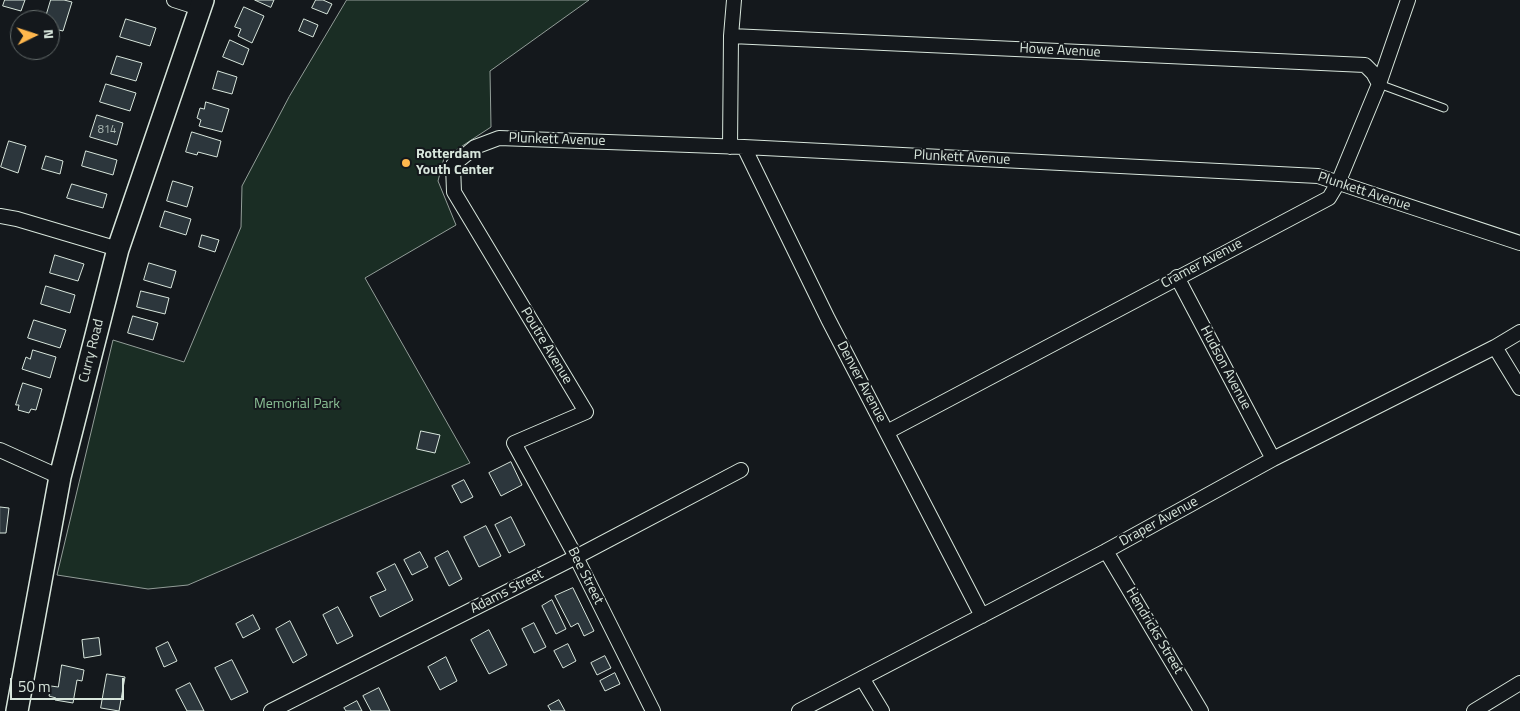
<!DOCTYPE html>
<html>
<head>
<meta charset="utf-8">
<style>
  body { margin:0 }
  #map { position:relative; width:1520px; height:711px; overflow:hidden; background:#14181c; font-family:"Titillium Web",sans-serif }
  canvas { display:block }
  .north { position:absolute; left:10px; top:10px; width:50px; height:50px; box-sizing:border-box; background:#14181c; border:1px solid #626a69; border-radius:50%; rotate:86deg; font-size:14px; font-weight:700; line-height:20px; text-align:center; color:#d8e6dc }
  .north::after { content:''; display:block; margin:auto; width:18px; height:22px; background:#ffb74d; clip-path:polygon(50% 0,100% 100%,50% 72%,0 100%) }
  .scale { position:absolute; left:10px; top:678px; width:114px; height:22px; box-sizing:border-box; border:2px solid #d8e6dc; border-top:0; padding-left:6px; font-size:15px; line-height:18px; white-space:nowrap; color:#d8e6dc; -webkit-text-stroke:4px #14181c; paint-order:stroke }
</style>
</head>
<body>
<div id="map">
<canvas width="1520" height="711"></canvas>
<div class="north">N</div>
<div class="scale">50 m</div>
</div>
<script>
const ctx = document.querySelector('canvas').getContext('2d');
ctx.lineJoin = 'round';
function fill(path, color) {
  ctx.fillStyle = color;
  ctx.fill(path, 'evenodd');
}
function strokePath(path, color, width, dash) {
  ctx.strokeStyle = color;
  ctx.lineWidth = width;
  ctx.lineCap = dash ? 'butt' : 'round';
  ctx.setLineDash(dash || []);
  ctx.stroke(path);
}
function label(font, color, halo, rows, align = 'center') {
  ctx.font = font + ' "Titillium Web",sans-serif';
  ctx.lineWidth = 4;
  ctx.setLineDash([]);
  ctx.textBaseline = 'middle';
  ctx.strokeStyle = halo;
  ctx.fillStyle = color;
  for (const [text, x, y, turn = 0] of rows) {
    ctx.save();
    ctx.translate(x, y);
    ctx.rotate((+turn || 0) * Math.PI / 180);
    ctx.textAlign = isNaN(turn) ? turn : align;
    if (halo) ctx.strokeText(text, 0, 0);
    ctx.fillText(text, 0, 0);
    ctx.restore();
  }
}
const green = new Path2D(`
  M 347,0 L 589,0 L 490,71 L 491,127 L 444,158 L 438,181 L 456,225 L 365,278 L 470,463 L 188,585 L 148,589 L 57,575 L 113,340 L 184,362 L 241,227 L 242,186 L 289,97 Z`);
const building = new Path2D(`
  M 5,0 L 25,0 L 21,11 L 3,6 Z
  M 51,0 L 64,0 L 72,2 L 63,31 L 50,28 L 50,20 L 45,20 Z
  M 255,0 L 274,0 L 271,7 Z
  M 316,0 L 323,0 L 332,4 L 327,14 L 312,8 Z
  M 244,7 L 264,16 L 252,43 L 238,36 L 241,29 L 235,27 Z
  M 126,19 L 156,28 L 150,46 L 120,37 Z
  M 304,19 L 318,25 L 313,37 L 299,31 Z
  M 230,40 L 249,49 L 243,65 L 223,57 Z
  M 117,56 L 142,63 L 136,81 L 111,74 Z
  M 218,71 L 237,77 L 232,94 L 213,89 Z
  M 106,84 L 136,93 L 130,111 L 100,102 Z
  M 206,102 L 229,109 L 222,132 L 199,126 L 201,120 L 197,118 L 200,108 L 204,109 Z
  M 97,115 L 123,123 L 117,145 L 90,137 Z
  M 192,132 L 221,141 L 217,157 L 198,152 L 197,155 L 186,152 Z
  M 9,141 L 26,146 L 18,173 L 1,167 Z
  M 86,151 L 117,160 L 113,175 L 82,166 Z
  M 46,156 L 63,161 L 60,174 L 42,169 Z
  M 173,181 L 193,187 L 187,207 L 167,201 Z
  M 72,184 L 107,194 L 103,208 L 67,198 Z
  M 165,211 L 191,219 L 186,235 L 160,227 Z
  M 202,235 L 219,240 L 215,252 L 199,247 Z
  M 55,255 L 84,264 L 78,281 L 50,273 Z
  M 149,263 L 176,271 L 171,288 L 144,280 Z
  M 46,286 L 75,295 L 70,313 L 41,304 Z
  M 141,291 L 169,298 L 165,314 L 137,307 Z
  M 133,316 L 158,323 L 153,340 L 128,333 Z
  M 34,320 L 66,330 L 60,348 L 28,338 Z
  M 33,350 L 56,357 L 50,378 L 22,369 L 26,357 L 30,359 Z
  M 23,383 L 42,389 L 36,410 L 31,409 L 29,413 L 18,410 L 19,405 L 16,405 Z
  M 421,431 L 440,435 L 435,453 L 417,449 Z
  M 511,462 L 522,485 L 501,496 L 489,473 Z
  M 464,480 L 473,497 L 461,503 L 452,486 Z
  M 0,507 L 9,508 L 6,533 L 0,533 Z
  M 511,517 L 525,545 L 509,553 L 495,525 Z
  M 486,526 L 501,556 L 479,567 L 464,537 Z
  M 448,551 L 462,579 L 449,586 L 435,558 Z
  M 420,552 L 428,567 L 412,575 L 404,560 Z
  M 395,564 L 413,600 L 380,617 L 370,597 L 386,590 L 377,573 Z
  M 573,588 L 594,631 L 584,636 L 578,623 L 571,627 L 555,596 Z
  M 552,600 L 566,629 L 556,634 L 542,606 Z
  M 338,607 L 353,636 L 337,644 L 323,615 Z
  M 253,615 L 260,629 L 243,638 L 236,624 Z
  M 290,621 L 307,655 L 293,663 L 276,629 Z
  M 534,623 L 546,647 L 534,653 L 522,629 Z
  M 489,630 L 507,665 L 489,674 L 471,640 Z
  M 99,638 L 101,655 L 84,658 L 82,640 Z
  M 168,642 L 177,661 L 164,667 L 156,648 Z
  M 568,644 L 576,661 L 563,668 L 554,651 Z
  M 605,656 L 611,668 L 597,675 L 591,663 Z
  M 446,657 L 457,681 L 440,690 L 428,667 Z
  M 232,660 L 248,692 L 231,700 L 215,668 Z
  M 62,665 L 84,670 L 82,681 L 77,680 L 73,703 L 55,700 L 56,698 L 49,696 L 51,686 L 58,687 Z
  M 615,673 L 620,684 L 605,691 L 600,681 Z
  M 107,674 L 125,677 L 119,711 L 101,708 Z
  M 190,683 L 204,711 L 187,711 L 176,690 Z
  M 379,688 L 390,711 L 371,711 L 363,696 Z
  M 559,700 L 565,711 L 551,711 L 548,706 Z
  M 357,701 L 362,711 L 346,711 L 344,708 Z`);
const service = new Path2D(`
  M 1379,84 L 1444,108`);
const minor = new Path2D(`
  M 174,0 L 199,8
  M 731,36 L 1365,65 L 1373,73 L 1379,84
  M 730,147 L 731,36 L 734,0
  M 744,147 L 828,319 L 982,616
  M 0,216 L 17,219 L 118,249
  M 1177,277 L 1273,459
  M 1495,347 L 1520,388
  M 887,432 L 1329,198 L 1338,183 L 1379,84 L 1408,0
  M 0,450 L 60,477
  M 1106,551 L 1201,711
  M 862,678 L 882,711
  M 271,711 L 576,557 L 741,470
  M 653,711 L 576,557 L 514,443 L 586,412 L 454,192 L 453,165 L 475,147 L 499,138 L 744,147 L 1318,176 L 1520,243
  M 799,711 L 1106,551 L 1273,459 L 1495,347 L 1520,332
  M 1474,711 L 1520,683`);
const primary = new Path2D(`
  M 17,711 L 60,477 L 118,249 L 203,0`);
const markers = [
  [406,163,5,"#ffb74d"]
];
const numberNames = [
  ["814",107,130]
];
const streetNames = [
  ["Howe Avenue",1060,51,3],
  ["Plunkett Avenue",557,140,2],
  ["Plunkett Avenue",962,158,3],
  ["Plunkett Avenue",1364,192,18],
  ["Cramer Avenue",1202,264,-28],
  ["Poutre Avenue",546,346,59],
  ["Curry Road",92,351,-76],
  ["Hudson Avenue",1225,368,62],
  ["Denver Avenue",861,382,62],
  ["Draper Avenue",1159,522,-29],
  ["Bee Street",585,576,63],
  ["Adams Street",507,592,-27],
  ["Hendricks Street",1154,631,59]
];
const poiNames = [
  ["Rotterdam",416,155],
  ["Youth Center",416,171]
];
const parkNames = [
  ["Memorial Park",297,405]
];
fill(green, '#1a2d24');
strokePath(green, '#939e99', 1);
fill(building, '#2c363c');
strokePath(building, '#d8e6dc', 1);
strokePath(service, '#d8e6dc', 9);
strokePath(minor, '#d8e6dc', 16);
strokePath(primary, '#d8e6dc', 24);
strokePath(service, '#14181c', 7);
strokePath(minor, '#14181c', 14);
strokePath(primary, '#14181c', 21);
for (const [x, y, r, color] of markers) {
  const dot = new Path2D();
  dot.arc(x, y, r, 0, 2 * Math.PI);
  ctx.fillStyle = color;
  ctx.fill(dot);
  strokePath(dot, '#14181c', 2);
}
label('11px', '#adbab4', null, numberNames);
label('14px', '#d8e6dc', '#14181c', streetNames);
label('bold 14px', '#d8e6dc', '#14181c', poiNames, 'left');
label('14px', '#8ac095', '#14181c', parkNames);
</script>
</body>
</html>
